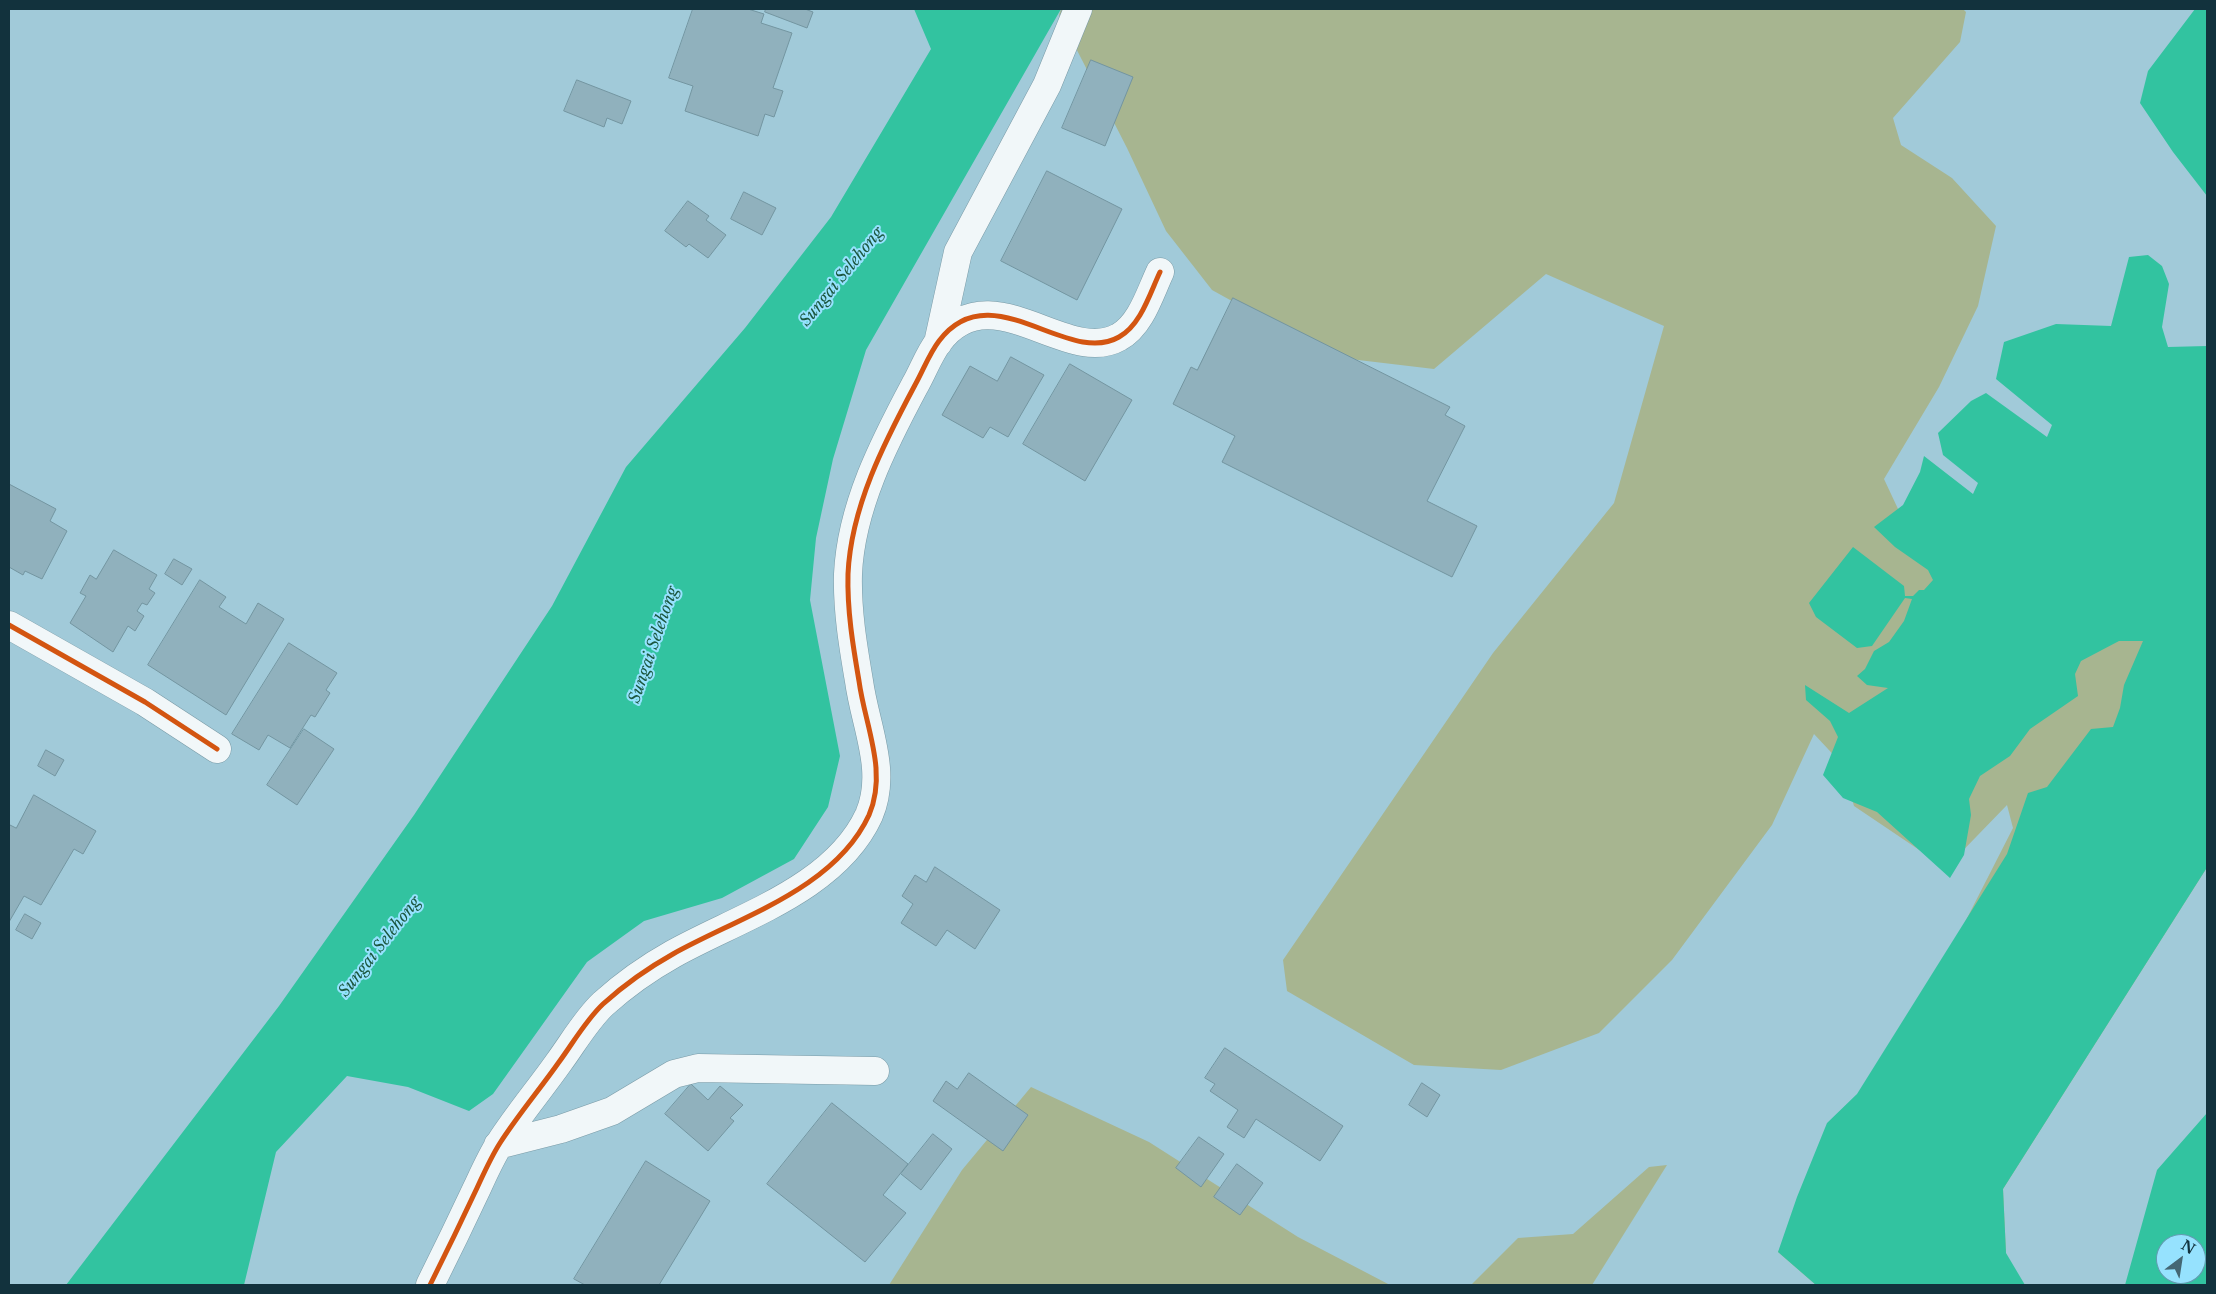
<!DOCTYPE html>
<html>
<head>
<meta charset="utf-8">
<style>
  body { margin:0 }
  #map { position:relative; width:2216px; height:1294px; overflow:hidden; background:#a1cad9; font-family:"Libre Baskerville",serif }
  canvas { display:block }
  .frame { position:absolute; inset:0; border:10px solid #12323d; pointer-events:none }
  .north { position:absolute; left:2156px; top:1234px; width:50px; height:50px; box-sizing:border-box; background:#96e2fe; border:1px solid #619cb1; border-radius:50%; rotate:31deg; font-size:14px; font-weight:700; line-height:20px; text-align:center; color:#12323d }
  .north::after { content:''; display:block; margin:auto; width:18px; height:22px; background:#446774; clip-path:polygon(50% 0,100% 100%,50% 72%,0 100%) }
</style>
</head>
<body>
<div id="map">
<canvas width="2216" height="1294"></canvas>
<div class="frame"></div>
<div class="north">N</div>
</div>
<script>
const ctx = document.querySelector('canvas').getContext('2d');
ctx.lineJoin = 'round';
function fill(path, color) {
  ctx.fillStyle = color;
  ctx.fill(path, 'evenodd');
}
function strokePath(path, color, width, dash) {
  ctx.strokeStyle = color;
  ctx.lineWidth = width;
  ctx.lineCap = dash ? 'butt' : 'round';
  ctx.setLineDash(dash || []);
  ctx.stroke(path);
}
function label(font, color, halo, rows, align = 'center') {
  ctx.font = font + ' "Libre Baskerville",serif';
  ctx.lineWidth = 4;
  ctx.setLineDash([]);
  ctx.textBaseline = 'middle';
  ctx.strokeStyle = halo;
  ctx.fillStyle = color;
  for (const [text, x, y, turn = 0] of rows) {
    ctx.save();
    ctx.translate(x, y);
    ctx.rotate((+turn || 0) * Math.PI / 180);
    ctx.textAlign = isNaN(turn) ? turn : align;
    if (halo) ctx.strokeText(text, 0, 0);
    ctx.fillText(text, 0, 0);
    ctx.restore();
  }
}
const green = new Path2D(`
  M 1061,9 L 1963,9 L 1966,12 L 1960,42 L 1893,118 L 1901,145 L 1952,178 L 1996,226 L 1978,306 L 1939,387 L 1884,479 L 1906,526 L 2207,509 L 2206,869 L 2003,1189 L 2006,1253 L 1816,1285 L 1778,1252 L 1962,928 L 2013,828 L 2007,805 L 1946,868 L 1854,806 L 1842,764 L 1814,734 L 1772,825 L 1672,960 L 1599,1033 L 1501,1070 L 1414,1065 L 1287,991 L 1283,960 L 1493,653 L 1614,503 L 1664,326 L 1546,274 L 1434,369 L 1333,357 L 1212,290 L 1166,231 L 1127,148 L 1059,15 Z
  M 1031,1087 L 1149,1142 L 1298,1237 L 1390,1285 L 889,1285 L 962,1170 Z
  M 1667,1165 L 1592,1285 L 1471,1285 L 1518,1238 L 1573,1234 L 1649,1167 Z`);
const water = new Path2D(`
  M 914,9 L 1061,9 L 866,350 L 833,459 L 816,538 L 810,600 L 840,756 L 828,807 L 794,859 L 722,898 L 644,921 L 587,962 L 493,1094 L 469,1111 L 408,1087 L 347,1076 L 276,1152 L 244,1285 L 66,1285 L 279,1006 L 414,815 L 552,606 L 626,467 L 745,328 L 831,217 L 931,49 Z
  M 2195,9 L 2207,9 L 2207,196 L 2173,152 L 2140,103 L 2148,71 Z
  M 2148,255 L 2162,266 L 2169,284 L 2162,327 L 2168,347 L 2207,346 L 2206,869 L 2003,1189 L 2006,1253 L 2025,1285 L 1816,1285 L 1778,1252 L 1797,1197 L 1827,1123 L 1857,1094 L 2007,854 L 2028,793 L 2047,787 L 2091,729 L 2113,727 L 2120,708 L 2124,685 L 2143,641 L 2119,641 L 2081,661 L 2075,674 L 2078,696 L 2030,729 L 2010,756 L 1980,776 L 1969,799 L 1971,815 L 1964,855 L 1950,878 L 1877,812 L 1843,798 L 1823,775 L 1838,737 L 1830,721 L 1806,700 L 1805,685 L 1849,713 L 1888,688 L 1867,685 L 1857,676 L 1865,669 L 1874,651 L 1889,642 L 1904,621 L 1912,599 L 1905,598 L 1872,646 L 1857,648 L 1816,617 L 1809,603 L 1853,547 L 1904,586 L 1905,596 L 1913,596 L 1919,590 L 1924,590 L 1933,580 L 1928,570 L 1895,547 L 1874,527 L 1903,505 L 1920,472 L 1924,456 L 1973,494 L 1978,483 L 1943,455 L 1938,433 L 1971,401 L 1986,393 L 2047,437 L 2052,425 L 1996,379 L 2004,342 L 2056,324 L 2111,326 L 2129,257 Z
  M 2207,1113 L 2207,1285 L 2125,1285 L 2157,1170 ZM 2166,1244 L 2196,1244 L 2196,1274 L 2166,1274 Z`);
const building = new Path2D(`
  M 693,9 L 748,9 L 764,14 L 761,23 L 792,33 L 773,88 L 783,91 L 774,117 L 765,114 L 758,136 L 685,111 L 693,86 L 669,78 Z
  M 766,9 L 805,9 L 813,12 L 807,28 L 765,12 Z
  M 1091,60 L 1133,77 L 1105,146 L 1062,128 Z
  M 577,80 L 631,101 L 622,124 L 607,118 L 604,127 L 564,111 Z
  M 1047,171 L 1122,209 L 1077,300 L 1001,261 Z
  M 744,192 L 776,208 L 762,235 L 731,219 Z
  M 688,201 L 709,216 L 706,220 L 726,235 L 708,258 L 689,244 L 686,247 L 665,231 Z
  M 1233,298 L 1450,407 L 1445,415 L 1465,426 L 1427,501 L 1477,526 L 1452,577 L 1222,462 L 1235,436 L 1173,404 L 1191,367 L 1197,370 Z
  M 1011,357 L 1044,375 L 1008,437 L 990,427 L 983,438 L 942,415 L 970,366 L 997,381 Z
  M 1070,364 L 1132,400 L 1085,481 L 1023,444 Z
  M 9,484 L 56,509 L 50,521 L 67,531 L 42,579 L 25,571 L 23,575 L 9,567 Z
  M 114,550 L 157,575 L 149,589 L 155,593 L 147,605 L 142,603 L 137,611 L 144,616 L 135,631 L 128,626 L 113,652 L 70,623 L 86,596 L 80,593 L 90,575 L 96,579 Z
  M 174,559 L 192,569 L 182,585 L 165,574 Z
  M 200,580 L 226,597 L 219,607 L 246,624 L 258,603 L 284,619 L 226,715 L 148,665 Z
  M 289,643 L 337,673 L 326,690 L 330,693 L 315,717 L 311,715 L 290,748 L 268,735 L 259,750 L 232,734 Z
  M 304,729 L 334,749 L 297,805 L 267,785 Z
  M 46,750 L 64,760 L 55,776 L 38,766 Z
  M 34,795 L 96,831 L 83,854 L 74,849 L 41,905 L 24,896 L 9,922 L 9,828 L 10,825 L 16,828 Z
  M 935,867 L 1000,910 L 975,949 L 947,930 L 936,946 L 901,923 L 913,904 L 902,896 L 915,875 L 926,882 Z
  M 25,914 L 41,923 L 32,939 L 16,930 Z
  M 1225,1048 L 1343,1126 L 1320,1161 L 1256,1119 L 1244,1138 L 1227,1127 L 1238,1110 L 1210,1091 L 1215,1084 L 1205,1078 Z
  M 969,1073 L 1028,1115 L 1003,1151 L 933,1101 L 946,1081 L 957,1089 Z
  M 1422,1083 L 1440,1095 L 1427,1117 L 1409,1105 Z
  M 691,1084 L 708,1100 L 720,1086 L 743,1105 L 730,1118 L 734,1121 L 708,1151 L 665,1114 Z
  M 832,1103 L 908,1164 L 883,1195 L 906,1213 L 865,1262 L 767,1184 Z
  M 933,1134 L 952,1149 L 921,1190 L 901,1174 Z
  M 1199,1137 L 1224,1154 L 1201,1187 L 1176,1168 Z
  M 646,1161 L 710,1201 L 659,1285 L 585,1285 L 574,1279 Z
  M 1237,1164 L 1263,1183 L 1240,1215 L 1214,1197 Z`);
const minor = new Path2D(`
  M 938,343 L 958,252 L 1047,85 L 1078,9
  M 9,625 L 145,702 L 217,749
  M 498,1145 L 561,1129 L 612,1111 L 674,1074 L 698,1068 L 875,1071
  M 430,1285 C 446,1253 462,1220 477,1188 C 484,1173 491,1157 500,1143 C 518,1115 540,1089 559,1062 C 573,1043 586,1020 603,1004 C 624,985 648,968 673,954 C 739,917 835,889 869,815 C 888,771 865,726 859,681 C 853,646 847,610 848,574 C 851,507 884,443 915,385 C 923,371 929,354 939,341 C 991,272 1067,367 1119,337 C 1141,325 1150,293 1160,272`);
const cycleway = new Path2D(`
  M 9,625 L 145,702 L 217,749
  M 430,1285 C 446,1253 462,1220 477,1188 C 484,1173 491,1157 500,1143 C 518,1115 540,1089 559,1062 C 573,1043 586,1020 603,1004 C 624,985 648,968 673,954 C 739,917 835,889 869,815 C 888,771 865,726 859,681 C 853,646 847,610 848,574 C 851,507 884,443 915,385 C 923,371 929,354 939,341 C 991,272 1067,367 1119,337 C 1141,325 1150,293 1160,272`);
const waterNames = [
  ["Sungai Selehong",842,277,-51],
  ["Sungai Selehong",654,645,-71],
  ["Sungai Selehong",380,947,-52]
];
fill(green, '#a7b590');
fill(water, '#32c3a0');
fill(building, '#90b1bd');
strokePath(building, '#7395a0', 1);
strokePath(minor, '#799aa6', 29);
strokePath(minor, '#f1f7f9', 28);
strokePath(cycleway, '#d35511', 5);
label('italic 16px', '#1c573f', '#96e2fe', waterNames);
</script>
</body>
</html>
